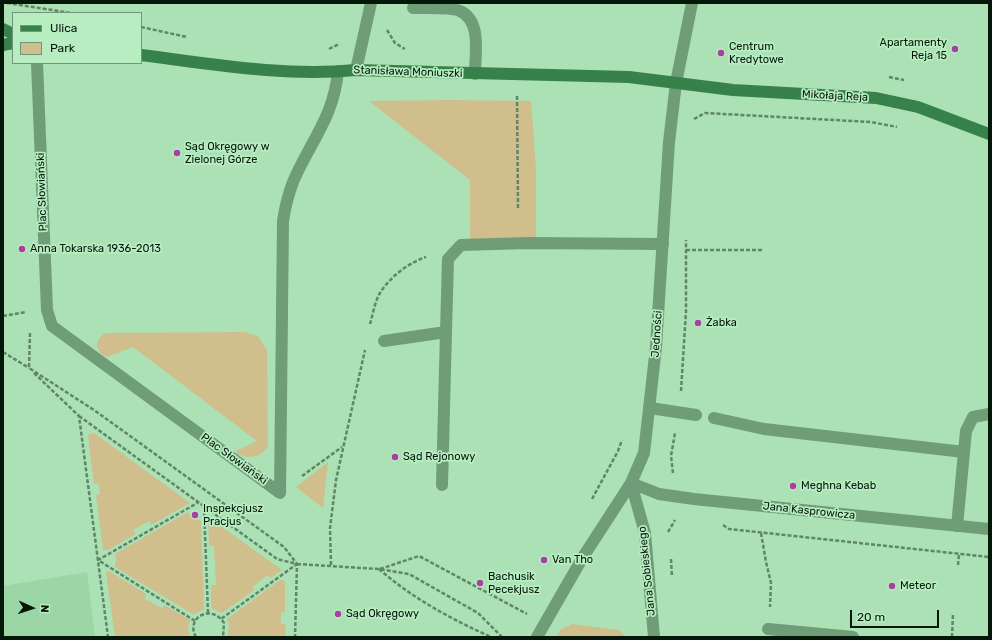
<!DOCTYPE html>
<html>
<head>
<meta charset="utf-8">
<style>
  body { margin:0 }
  #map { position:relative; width:992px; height:640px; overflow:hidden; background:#ace0b5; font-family:Rubik,sans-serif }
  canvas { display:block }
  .frame { position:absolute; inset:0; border:4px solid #041709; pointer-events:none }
  .legend { position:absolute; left:12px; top:12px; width:130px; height:52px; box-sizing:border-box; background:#b8edc2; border:1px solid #709778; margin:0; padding:5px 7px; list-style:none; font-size:12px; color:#041709 }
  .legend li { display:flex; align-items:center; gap:8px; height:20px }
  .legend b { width:20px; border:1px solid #709778 }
  .north { position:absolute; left:12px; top:588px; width:40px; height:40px; -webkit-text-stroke:3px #b8edc2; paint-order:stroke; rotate:93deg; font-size:11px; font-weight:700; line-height:16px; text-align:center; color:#041709 }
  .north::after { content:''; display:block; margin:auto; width:14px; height:18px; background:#041709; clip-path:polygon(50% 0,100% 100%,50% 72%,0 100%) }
  .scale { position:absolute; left:850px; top:610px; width:89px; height:18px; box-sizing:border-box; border:2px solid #041709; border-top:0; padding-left:5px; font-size:12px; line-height:14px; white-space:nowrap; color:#041709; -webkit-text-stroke:3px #b8edc2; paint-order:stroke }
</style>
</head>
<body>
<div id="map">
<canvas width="992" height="640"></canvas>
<div class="frame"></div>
<ul class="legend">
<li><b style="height:5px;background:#36824a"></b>Ulica</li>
<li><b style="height:11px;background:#d0be8c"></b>Park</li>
</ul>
<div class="north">N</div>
<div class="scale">20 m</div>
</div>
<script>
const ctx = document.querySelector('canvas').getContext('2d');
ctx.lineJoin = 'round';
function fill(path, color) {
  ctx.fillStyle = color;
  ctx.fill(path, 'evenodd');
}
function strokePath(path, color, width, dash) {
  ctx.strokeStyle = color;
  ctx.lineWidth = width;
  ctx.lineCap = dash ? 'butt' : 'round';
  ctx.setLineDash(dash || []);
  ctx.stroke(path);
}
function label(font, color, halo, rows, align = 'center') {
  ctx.font = font + ' Rubik,sans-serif';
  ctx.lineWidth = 3.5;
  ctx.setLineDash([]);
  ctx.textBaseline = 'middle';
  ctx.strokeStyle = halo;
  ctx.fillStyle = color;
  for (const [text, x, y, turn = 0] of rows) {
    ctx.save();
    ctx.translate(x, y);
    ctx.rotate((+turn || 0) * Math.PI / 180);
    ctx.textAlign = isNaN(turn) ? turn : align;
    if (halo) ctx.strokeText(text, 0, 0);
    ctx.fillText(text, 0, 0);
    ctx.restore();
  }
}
const built = new Path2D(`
  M 87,572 L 95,637 L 3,637 L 3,586 Z`);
const green = new Path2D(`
  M 450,100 L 531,101 L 536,168 L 536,238 L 470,241 L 470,180 L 369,101 Z
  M 245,332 L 258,336 L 267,350 L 268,446 C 260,458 250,459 237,454 L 236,451 L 257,441 L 133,347 L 107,357 C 94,351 94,339 106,333 Z
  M 94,433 L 190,503 L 151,525 L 149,521 L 133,530 L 136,534 L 108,550 L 103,550 L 96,495 L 100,494 L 99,483 L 94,484 L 88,435 Z
  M 328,462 L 323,508 L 296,487 Z
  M 188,512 L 192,518 L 201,521 L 204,609 L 194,615 L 115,567 L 116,559 L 115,554 Z
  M 208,517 L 282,570 L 271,578 L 268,575 L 252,587 L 254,590 L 222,613 L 211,608 L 211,585 L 216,585 L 214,546 L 209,546 Z
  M 109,571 L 146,594 L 145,599 L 162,608 L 164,605 L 190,620 L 188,629 L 190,637 L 115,637 L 106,572 Z
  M 280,580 L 285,581 L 285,612 L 281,613 L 281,624 L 285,624 L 286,637 L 228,636 L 229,625 L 227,619 Z
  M 572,624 L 619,630 L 626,637 L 557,637 L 560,630 Z`);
const path = new Path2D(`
  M 7,3 L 71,13
  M 141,27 L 187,37
  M 387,30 L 395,43 L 405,49
  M 329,49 L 339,44
  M 889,77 L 904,80
  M 517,96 L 518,209
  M 694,119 L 705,113 L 871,122 L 897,127
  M 686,250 L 764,250
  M 3,316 L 26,312
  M 370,324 C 373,314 375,301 380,293 C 390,277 408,263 426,257
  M 30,333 L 29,368 L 94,410 L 284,547 L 297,564 L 295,637
  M 3,352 L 29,368
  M 34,373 L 79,416 L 108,637
  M 681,391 L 686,311 L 686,240
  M 79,416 L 277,559 L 297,564 L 221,619
  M 673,473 L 671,456 L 675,433
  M 302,476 L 342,447
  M 592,499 L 618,451 L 622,440
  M 204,507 L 208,613
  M 723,525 L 729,529 L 989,557
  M 668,532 L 675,520
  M 761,533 L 766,562 L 771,583 L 770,607
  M 671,559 L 672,577
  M 297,564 L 379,569 L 409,574 L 478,613 L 502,637
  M 331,565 L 330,528 L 336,480 L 365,350
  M 958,565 L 959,554
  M 379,569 C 412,598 451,619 491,637
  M 380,569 L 419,556 L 527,614
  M 195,621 L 98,560 L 199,502
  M 196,637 C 185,618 211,603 224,623 L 223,637
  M 952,637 L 953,613`);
const lane = new Path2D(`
  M 413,8 C 423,8 453,7 460,11 C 482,21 475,54 475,74
  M 37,63 L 47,310 L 52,326 L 280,493 L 283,221 C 285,208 288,195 293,182 C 310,142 334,117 338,71
  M 384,341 L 446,332 L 448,259 L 461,245 L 529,243 L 663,244
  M 650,408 L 696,415
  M 714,418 L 764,429 L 964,452
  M 442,485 L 446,332
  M 957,526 L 966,431 L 973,417 L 989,414
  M 768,629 L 853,637`);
const street = new Path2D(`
  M 356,70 L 371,3
  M 631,483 L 659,494 L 694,499 L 989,529
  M 631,483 L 645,533 L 654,637
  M 537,637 L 583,557 L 631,483 L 644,453 L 656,347 L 669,142 L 676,83 L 692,3`);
const secondary = new Path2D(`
  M 3,29 L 13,34
  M 3,45 L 13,43
  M 141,55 C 212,64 285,77 356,70 L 629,77 L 733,90 L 876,98 L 918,107 L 989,134`);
const markers = [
  [955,49,4,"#a840a3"],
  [721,53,4,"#a840a3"],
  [177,153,4,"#a840a3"],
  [22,249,4,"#a840a3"],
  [698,323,4,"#a840a3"],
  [395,457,4,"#a840a3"],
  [793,486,4,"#a840a3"],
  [195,515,4,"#a840a3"],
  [544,560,4,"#a840a3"],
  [480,583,4,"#a840a3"],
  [892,586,4,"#a840a3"],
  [338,614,4,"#a840a3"]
];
const poiNames = [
  ["Apartamenty",947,43,"right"],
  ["Reja 15",947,56,"right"],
  ["Centrum",729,47],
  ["Kredytowe",729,60],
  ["Sąd Okręgowy w",185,147],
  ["Zielonej Górze",185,160],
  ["Anna Tokarska 1936-2013",30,249],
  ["Żabka",706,323],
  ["Sąd Rejonowy",403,457],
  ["Meghna Kebab",801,486],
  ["Inspekcjusz",203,509],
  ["Pracjus",203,522],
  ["Van Tho",552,560],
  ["Bachusik",488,577],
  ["Pecekjusz",488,590],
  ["Meteor",900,586],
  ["Sąd Okręgowy",346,614]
];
const streetNames = [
  ["Stanisława Moniuszki",408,72,2],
  ["Mikołaja Reja",835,96,3],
  ["Plac Słowiański",42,192,-92],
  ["Jedności",657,334,-86],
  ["Plac Słowiański",234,459,36],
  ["Jana Kasprowicza",809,511,6],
  ["Jana Sobieskiego",647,571,-96]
];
fill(built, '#9cd6a7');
fill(green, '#d0be8c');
strokePath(path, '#608567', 2.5, [4, 2]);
strokePath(lane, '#6e9d77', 12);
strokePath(street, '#6e9d77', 12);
strokePath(secondary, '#36824a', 12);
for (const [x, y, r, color] of markers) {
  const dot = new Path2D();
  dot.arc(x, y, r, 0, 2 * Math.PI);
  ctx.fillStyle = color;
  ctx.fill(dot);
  strokePath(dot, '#b8edc2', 1.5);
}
label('11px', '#041709', '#b8edc2', poiNames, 'left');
label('11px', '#041709', '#b8edc2', streetNames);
</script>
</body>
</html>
